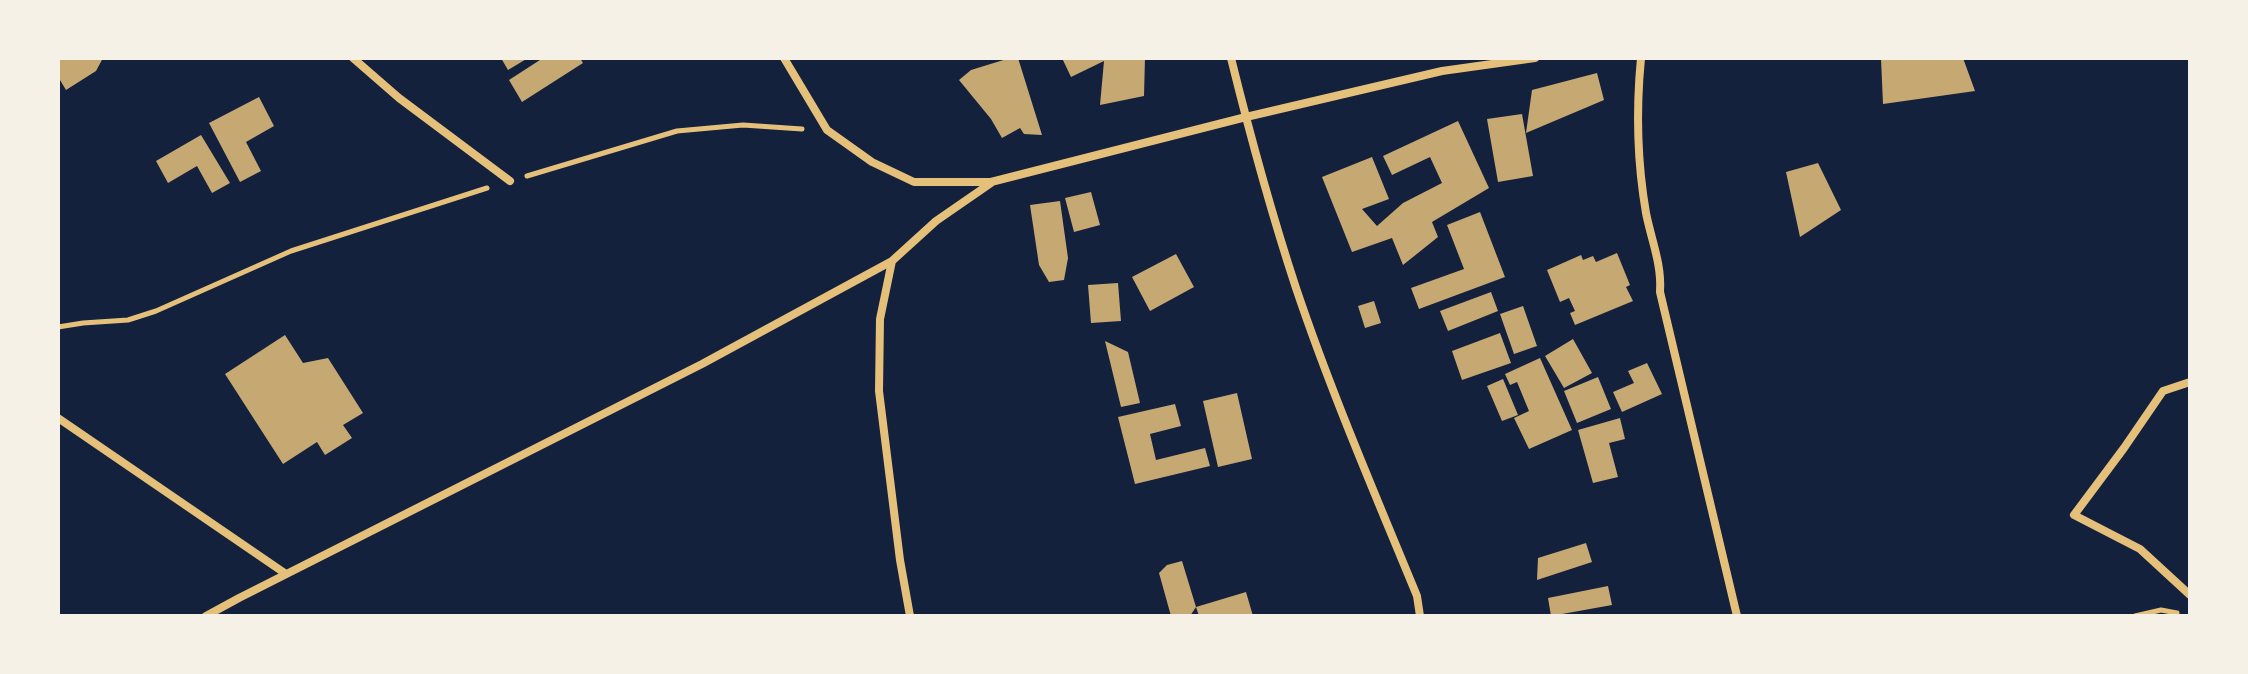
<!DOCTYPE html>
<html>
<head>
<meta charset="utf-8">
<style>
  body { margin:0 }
  #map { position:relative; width:2248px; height:674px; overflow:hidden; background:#14213d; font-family:"Source Sans 3",sans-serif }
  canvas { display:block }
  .frame { position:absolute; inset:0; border:60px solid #f6f1e7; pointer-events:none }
</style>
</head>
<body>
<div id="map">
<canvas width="2248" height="674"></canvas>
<div class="frame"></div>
</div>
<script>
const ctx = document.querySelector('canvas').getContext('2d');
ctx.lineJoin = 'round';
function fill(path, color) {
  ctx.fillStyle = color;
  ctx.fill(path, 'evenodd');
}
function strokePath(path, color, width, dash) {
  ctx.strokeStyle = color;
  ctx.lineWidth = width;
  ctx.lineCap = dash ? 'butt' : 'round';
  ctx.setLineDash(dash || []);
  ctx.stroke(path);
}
const building = new Path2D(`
  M 58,58 L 103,58 L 96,71 L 66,90 L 60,80 L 58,81 Z
  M 501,58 L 528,58 L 508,70 Z
  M 543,58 L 580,58 L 583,63 L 522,102 L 509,80 Z
  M 1010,58 L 1018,58 L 1042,135 L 1024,134 L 1020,128 L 1002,138 L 991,119 L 959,80 L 971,70 Z
  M 1062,58 L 1145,58 L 1144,96 L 1100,105 L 1104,61 L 1071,77 Z
  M 1890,58 L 1963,58 L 1975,91 L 1883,104 L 1881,59 Z
  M 1597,73 L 1604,100 L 1526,133 L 1532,90 Z
  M 259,97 L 274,126 L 246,142 L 261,171 L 240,182 L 209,123 Z
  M 1522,114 L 1533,176 L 1498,182 L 1487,119 Z
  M 1458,121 L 1489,188 L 1432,222 L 1438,237 L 1403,265 L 1392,238 L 1352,252 L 1322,177 L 1372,157 L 1389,199 L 1362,209 L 1377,226 L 1403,203 L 1442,183 L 1430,157 L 1392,175 L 1383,156 Z
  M 201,135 L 230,183 L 212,193 L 197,166 L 168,183 L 156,161 Z
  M 1818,163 L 1841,210 L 1800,237 L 1786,172 Z
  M 1091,192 L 1100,225 L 1074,232 L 1065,198 Z
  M 1060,201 L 1068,258 L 1064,280 L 1049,282 L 1039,265 L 1030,205 Z
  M 1480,212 L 1505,277 L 1419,309 L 1411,288 L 1464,269 L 1447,225 Z
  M 1617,253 L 1630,285 L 1626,287 L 1633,301 L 1575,325 L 1570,313 L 1575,311 L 1569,298 L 1560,302 L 1547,270 L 1581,255 L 1583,260 L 1593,256 L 1596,262 Z
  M 1176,254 L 1194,287 L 1150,311 L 1132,277 Z
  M 1118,283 L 1121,321 L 1091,323 L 1088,285 Z
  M 1491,292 L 1498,311 L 1448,331 L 1440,311 Z
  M 1374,301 L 1381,323 L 1365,328 L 1358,306 Z
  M 1523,306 L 1537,346 L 1514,354 L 1500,314 Z
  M 1500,333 L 1511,363 L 1462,380 L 1452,351 Z
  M 285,335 L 303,363 L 328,358 L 363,413 L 343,425 L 352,438 L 325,455 L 317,442 L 283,464 L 225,374 Z
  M 1573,339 L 1592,373 L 1564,388 L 1545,356 Z
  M 1105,341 L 1128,352 L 1140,403 L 1121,407 Z
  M 1540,358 L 1572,430 L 1529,449 L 1514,418 L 1529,411 L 1517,382 L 1510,385 L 1505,374 Z
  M 1647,363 L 1662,394 L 1622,412 L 1613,392 L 1634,383 L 1628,371 Z
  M 1598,377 L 1611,409 L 1577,423 L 1564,391 Z
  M 1503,379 L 1518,415 L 1502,421 L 1487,386 Z
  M 1237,393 L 1252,459 L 1218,467 L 1203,401 Z
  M 1175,404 L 1181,426 L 1150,434 L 1156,460 L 1205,448 L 1210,466 L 1135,484 L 1118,417 Z
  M 1620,418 L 1625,439 L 1609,443 L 1618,477 L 1593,483 L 1578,430 Z
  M 1586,543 L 1592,562 L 1537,580 L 1538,558 Z
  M 1182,561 L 1196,607 L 1190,616 L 1171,616 L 1159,573 L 1167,565 Z
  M 1608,586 L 1612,605 L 1551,616 L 1548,598 Z
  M 1246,592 L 1253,616 L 1199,616 L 1196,607 Z`);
const path = new Path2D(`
  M 527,176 L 677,131 L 743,125 L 802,129
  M 58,327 L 83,323 L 128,320 L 156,311 L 291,251 L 487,188
  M 2135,616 L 2161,610 L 2177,613`);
const minor = new Path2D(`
  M 353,58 L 399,98 L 510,181
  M 784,58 L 827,130 L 872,162 L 914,182 L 991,182 L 1246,117 L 1442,71 L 1535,58
  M 1231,58 C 1250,135 1271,212 1296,288 C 1331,392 1375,494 1417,596 L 1420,616
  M 1641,58 C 1636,110 1637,161 1646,213 C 1651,239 1662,264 1660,292 L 1737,616
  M 2190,382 L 2163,391 L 2124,448 L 2074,515 L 2140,549 L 2190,595
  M 58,418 L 286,574
  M 206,616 L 239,598 L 702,364 L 892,261
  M 910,616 L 900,560 L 879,391 L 880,319 L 892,261 L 936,221 L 991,183`);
fill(building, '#c6a872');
strokePath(path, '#e5c07b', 5);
strokePath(minor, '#e5c07b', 8);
</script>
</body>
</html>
